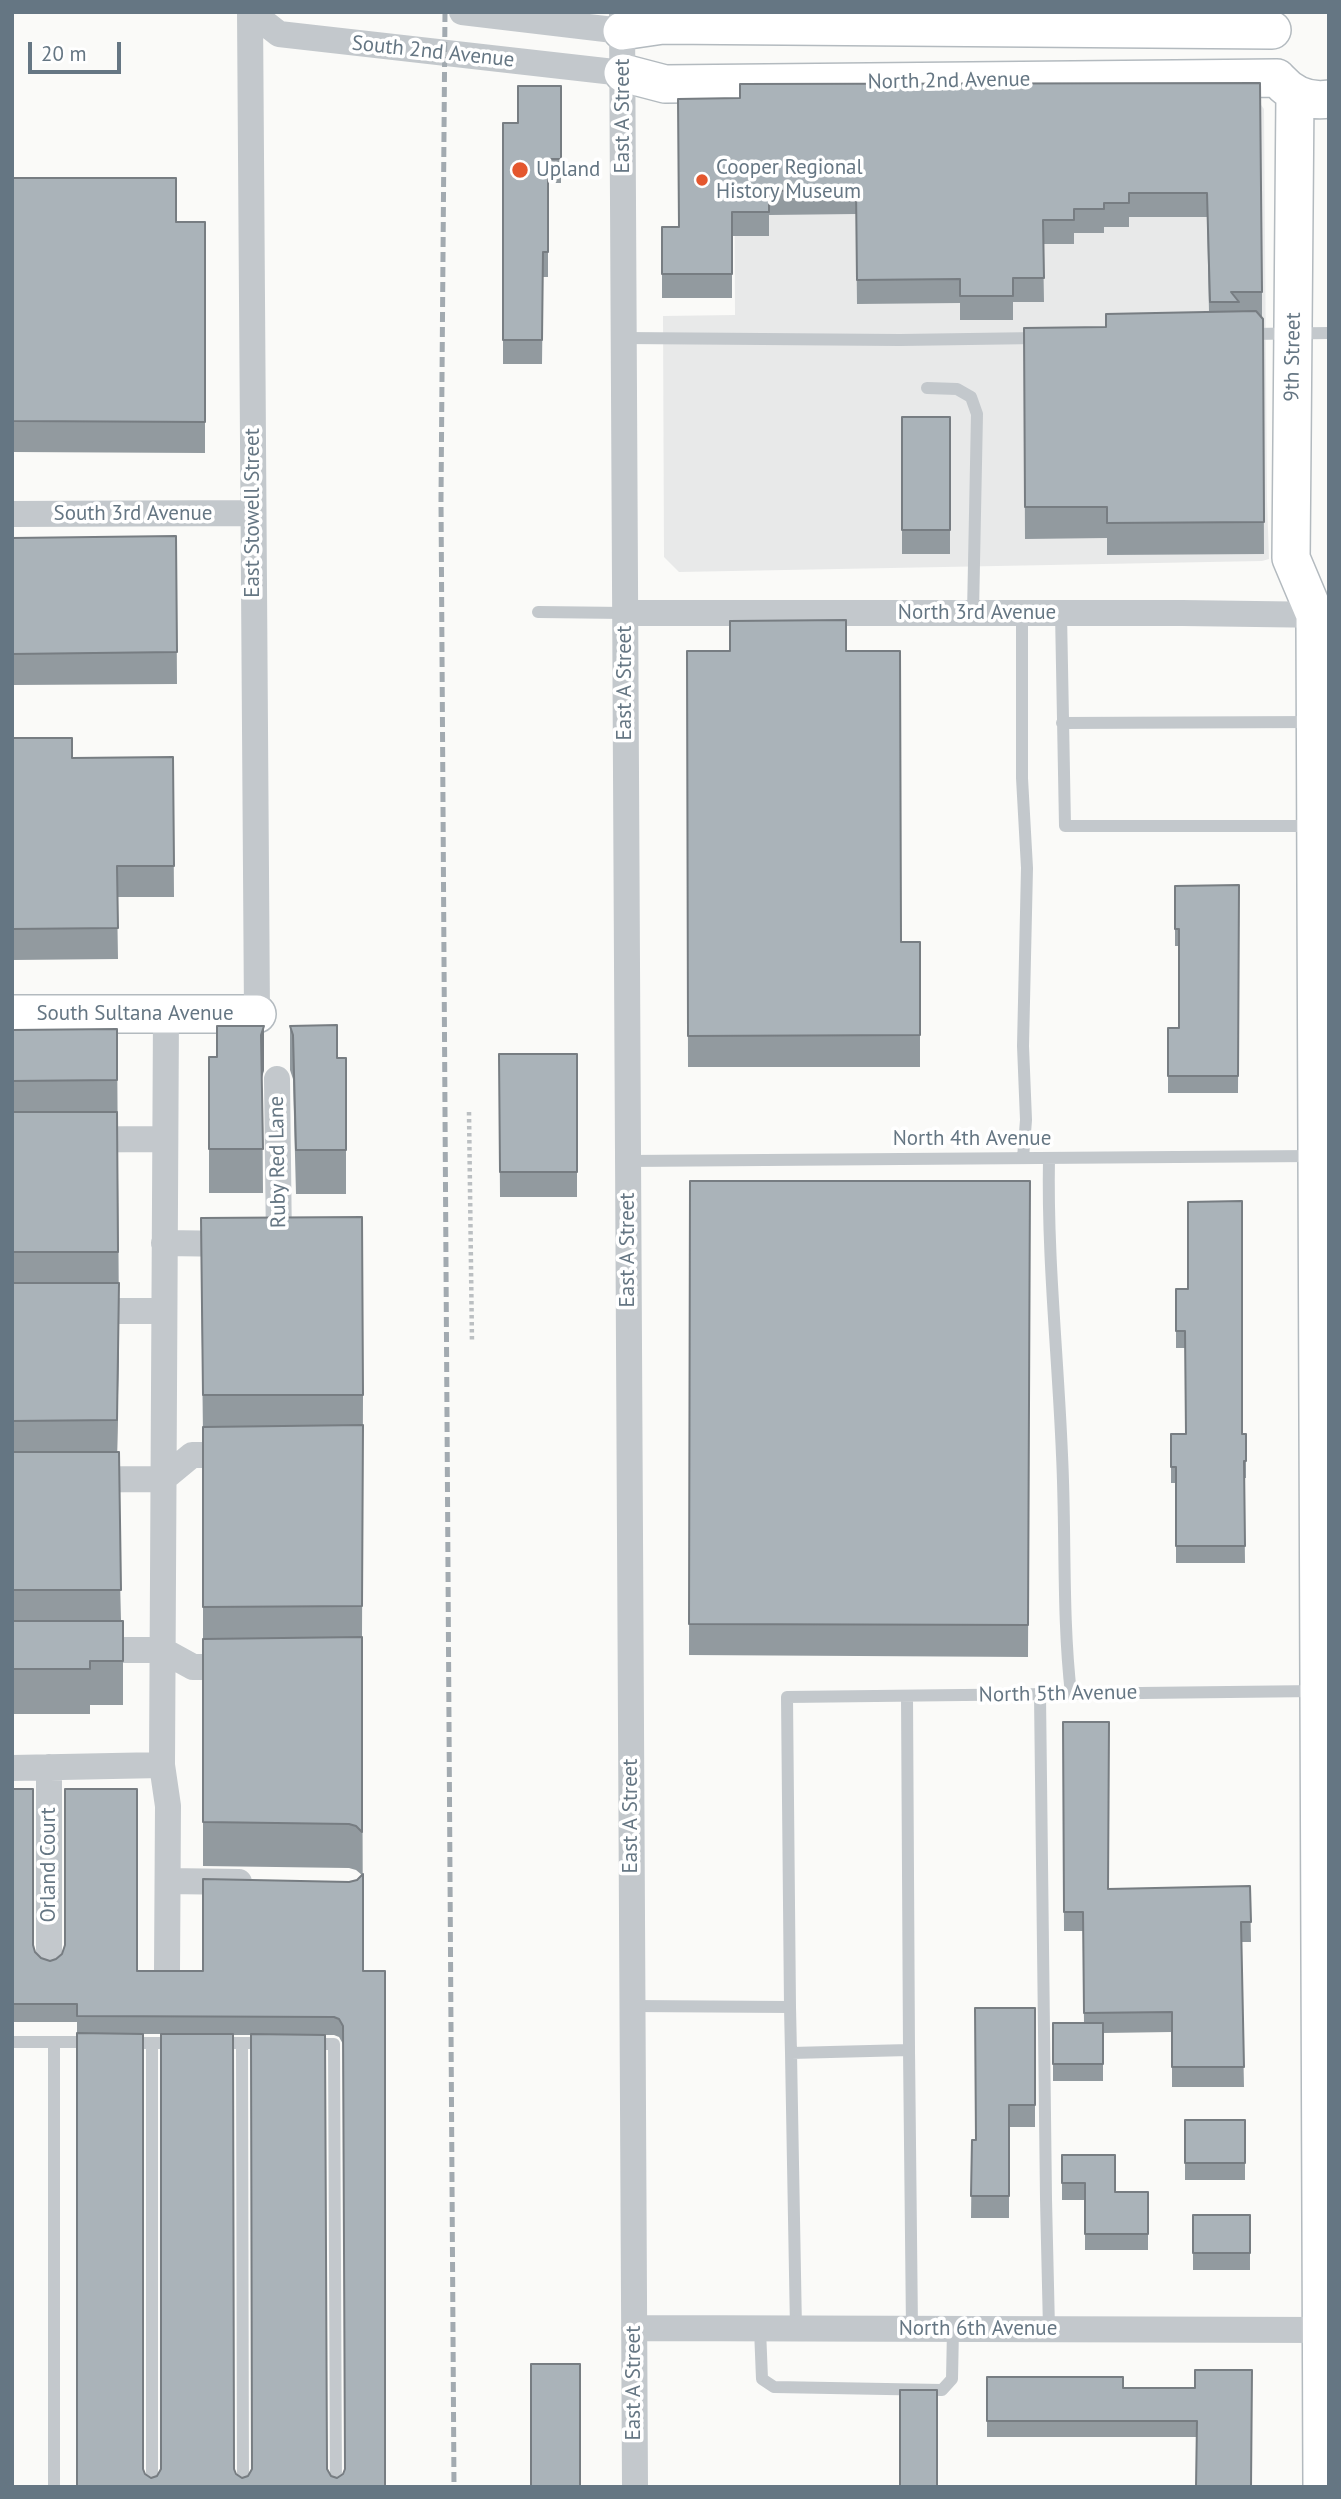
<!DOCTYPE html>
<html>
<head>
<meta charset="utf-8">
<style>
  body { margin:0 }
  #map { position:relative; width:1341px; height:2499px; overflow:hidden; background:#fafaf8; font-family:"PT Sans",sans-serif }
  canvas { display:block }
  .frame { position:absolute; inset:0; border:14px solid #657683; pointer-events:none }
  .scale { position:absolute; left:28px; top:42px; width:93px; height:32px; box-sizing:border-box; border:4px solid #657683; border-top:0; padding-left:9px; font-size:21px; line-height:24px; white-space:nowrap; color:#657683; -webkit-text-stroke:5px #fff; paint-order:stroke }
</style>
</head>
<body>
<div id="map">
<canvas width="1341" height="2499"></canvas>
<div class="frame"></div>
<div class="scale">20 m</div>
</div>
<script>
const ctx = document.querySelector('canvas').getContext('2d');
ctx.lineJoin = 'round';
function fill(path, color) {
  ctx.fillStyle = color;
  ctx.fill(path, 'evenodd');
}
function strokePath(path, color, width, dash) {
  ctx.strokeStyle = color;
  ctx.lineWidth = width;
  ctx.lineCap = dash ? 'butt' : 'round';
  ctx.setLineDash(dash || []);
  ctx.stroke(path);
}
function label(font, color, halo, rows, align = 'center') {
  ctx.font = font + ' "PT Sans",sans-serif';
  ctx.lineWidth = 7;
  ctx.setLineDash([]);
  ctx.textBaseline = 'middle';
  ctx.strokeStyle = halo;
  ctx.fillStyle = color;
  for (const [text, x, y, turn = 0] of rows) {
    ctx.save();
    ctx.translate(x, y);
    ctx.rotate((+turn || 0) * Math.PI / 180);
    ctx.textAlign = isNaN(turn) ? turn : align;
    if (halo) ctx.strokeText(text, 0, 0);
    ctx.fillText(text, 0, 0);
    ctx.restore();
  }
}
const built = new Path2D(`
  M 1259,102 L 1264,109 L 1267,501 L 1269,559 L 1262,561 L 679,572 L 664,557 L 663,316 L 735,315 L 734,112 Z`);
const path = new Path2D(`
  M 469,1112 L 472,1343`);
const lane = new Path2D(`
  M 1249,334 L 1329,333
  M 624,338 L 900,340 L 1038,338
  M 927,388 L 957,389 L 971,397 L 977,414 L 973,613
  M 538,612 L 625,613
  M 1022,613 L 1022,778 L 1027,868 L 1023,1046 L 1026,1120 L 1023,1158
  M 1061,613 L 1065,826 L 1313,826
  M 1062,723 L 1313,722
  M 1049,1158 C 1047,1257 1058,1356 1062,1455 C 1066,1535 1062,1615 1071,1694
  M 628,1161 L 1313,1156
  M 1040,1695 L 1046,2199 L 1049,2329
  M 907,1696 L 909,2050
  M 632,2006 L 790,2007 L 791,2053
  M 790,2007 L 787,1697 L 1317,1691
  M 12,2042 L 94,2042
  M 126,2043 L 175,2043
  M 152,2043 L 152,2487
  M 217,2043 L 266,2043
  M 242,2043 L 243,2487
  M 308,2044 L 334,2044 L 336,2487
  M 760,2329 L 762,2379 L 774,2387 L 942,2390 L 952,2379 L 953,2329
  M 796,2329 L 791,2053 L 909,2050 L 912,2329
  M 54,2487 L 54,2042`);
const street = new Path2D(`
  M 250,12 L 257,1014
  M 251,12 L 279,34 L 623,73
  M 462,12 L 622,31
  M 622,12 L 635,2487
  M 12,514 L 253,513
  M 625,613 L 1182,613 L 1329,615
  M 166,1014 L 162,1765 L 168,1806 L 167,1971
  M 277,1079 L 279,1244
  M 12,1140 L 165,1139
  M 164,1243 L 236,1244
  M 12,1311 L 164,1311
  M 12,1480 L 163,1479 L 192,1455 L 236,1455
  M 87,1650 L 162,1650 L 193,1667 L 236,1667
  M 49,1767 L 49,1963
  M 12,1768 L 162,1765
  M 168,1881 L 239,1882
  M 634,2328 L 1322,2330`);
const secondary = new Path2D(`
  M 622,31 L 663,25 L 1272,30
  M 623,73 L 665,84 L 1277,78
  M 1279,80 C 1292,95 1309,102 1329,99
  M 1295,94 L 1291,558 L 1315,615 L 1322,2487
  M 12,1014 L 257,1014`);
const rail = new Path2D(`
  M 445,12 L 441,500 L 454,2487`);
const wall = new Path2D(`
  M 1260,83 L 1262,292 L 1262,316 L 1260,316 L 1263,319 L 1264,554 L 1107,555 L 1107,538 L 1025,539 L 1024,328 L 1106,327 L 1209,312 L 1207,217 L 1129,217 L 1129,227 L 1104,227 L 1104,233 L 1074,233 L 1074,244 L 1043,244 L 1044,302 L 1013,302 L 1013,320 L 960,320 L 960,303 L 857,304 L 856,214 L 769,215 L 769,236 L 732,236 L 732,298 L 662,298 L 662,227 L 679,227 L 740,98 Z
  M 561,86 L 561,183 L 548,183 L 548,277 L 543,277 L 542,364 L 503,364 L 503,123 L 518,123 Z
  M 12,178 L 176,222 L 205,222 L 205,453 L 12,452 Z
  M 902,417 L 950,417 L 950,554 L 902,554 Z
  M 176,536 L 177,684 L 12,685 L 12,538 Z
  M 687,651 L 846,651 L 901,942 L 920,942 L 920,1067 L 688,1067 Z
  M 12,738 L 72,758 L 173,757 L 174,897 L 117,897 L 118,959 L 12,960 Z
  M 1239,885 L 1238,1093 L 1168,1093 L 1168,1028 L 1179,1028 L 1179,946 L 1175,946 L 1175,886 Z
  M 290,1026 L 337,1058 L 346,1058 L 346,1194 L 296,1194 L 293,1079 L 290,1070 Z
  M 117,1029 L 119,1327 L 117,1452 L 121,1621 L 123,1621 L 123,1705 L 90,1705 L 90,1714 L 12,1714 L 12,1030 Z
  M 499,1054 L 577,1054 L 577,1197 L 500,1197 Z
  M 209,1057 L 264,1070 L 262,1078 L 263,1193 L 209,1193 Z
  M 690,1181 L 1030,1181 L 1028,1657 L 689,1655 Z
  M 201,1262 L 363,1395 L 362,1637 L 363,1971 L 385,2487 L 77,2487 L 77,2022 L 12,2022 L 12,1789 L 33,1945 L 35,1952 L 41,1958 L 50,1961 L 137,1971 L 203,1971 L 349,1882 L 357,1880 L 362,1875 L 356,1870 L 349,1868 L 203,1866 L 203,1437 ZM 143,2034 L 161,2034 L 161,2469 L 157,2476 L 151,2478 L 145,2474 L 143,2469 ZM 233,2035 L 251,2035 L 252,2469 L 248,2476 L 242,2478 L 236,2474 L 234,2469 ZM 325,2035 L 334,2035 L 339,2037 L 343,2044 L 345,2469 L 343,2474 L 337,2478 L 331,2476 L 327,2469 Z
  M 1176,1289 L 1242,1434 L 1246,1434 L 1246,1478 L 1244,1478 L 1245,1563 L 1176,1563 L 1176,1483 L 1171,1483 L 1171,1434 L 1186,1434 L 1185,1348 L 1176,1348 Z
  M 1063,1722 L 1108,1889 L 1250,1886 L 1251,1942 L 1241,1942 L 1244,2087 L 1172,2087 L 1172,2032 L 1103,2033 L 1103,2081 L 1053,2081 L 1053,2023 L 1084,2023 L 1083,1931 L 1064,1931 Z
  M 1035,2008 L 1035,2127 L 1009,2127 L 1009,2218 L 971,2218 L 972,2140 L 976,2140 Z
  M 1185,2120 L 1245,2120 L 1245,2180 L 1185,2180 Z
  M 1062,2155 L 1115,2192 L 1148,2192 L 1148,2250 L 1085,2250 L 1085,2200 L 1062,2200 Z
  M 1193,2215 L 1250,2215 L 1250,2270 L 1193,2270 Z
  M 987,2377 L 1123,2388 L 1195,2388 L 1252,2487 L 1197,2437 L 987,2437 Z`);
const shadedWall = new Path2D(`
  M 264,1026 L 264,1070 L 261,1079 L 261,1035 Z
  M 119,1283 L 119,1327 L 117,1464 L 117,1420 Z`);
const building = new Path2D(`
  M 1260,83 L 1262,292 L 1231,292 L 1239,302 L 1210,302 L 1207,193 L 1129,193 L 1129,203 L 1104,203 L 1104,209 L 1074,209 L 1074,220 L 1043,220 L 1044,278 L 1013,278 L 1013,296 L 960,296 L 960,279 L 857,280 L 856,190 L 769,191 L 769,212 L 732,212 L 732,274 L 662,274 L 662,227 L 679,227 L 678,99 L 740,98 L 740,84 Z
  M 518,86 L 561,86 L 561,159 L 548,159 L 548,252 L 543,252 L 542,340 L 503,340 L 503,123 L 518,123 Z
  M 12,178 L 176,178 L 176,222 L 205,222 L 205,422 L 12,421 Z
  M 1256,311 L 1263,319 L 1264,522 L 1107,523 L 1107,507 L 1025,507 L 1024,328 L 1106,327 L 1106,314 Z
  M 902,417 L 950,417 L 950,530 L 902,530 Z
  M 176,536 L 177,652 L 12,654 L 12,538 Z
  M 846,620 L 846,651 L 900,651 L 901,942 L 920,942 L 920,1035 L 688,1036 L 687,651 L 730,651 L 730,621 Z
  M 12,738 L 72,738 L 72,758 L 173,757 L 174,866 L 117,866 L 118,928 L 12,929 Z
  M 1239,885 L 1238,1076 L 1168,1076 L 1168,1028 L 1179,1028 L 1179,929 L 1175,929 L 1175,886 Z
  M 337,1025 L 337,1058 L 346,1058 L 346,1150 L 296,1150 L 293,1035 L 290,1026 Z
  M 217,1026 L 264,1026 L 261,1035 L 263,1149 L 209,1149 L 209,1057 L 217,1057 Z
  M 117,1029 L 117,1080 L 12,1081 L 12,1030 Z
  M 499,1054 L 577,1054 L 577,1172 L 500,1172 Z
  M 12,1112 L 117,1112 L 118,1252 L 12,1252 Z
  M 690,1181 L 1030,1181 L 1028,1625 L 689,1624 Z
  M 1242,1201 L 1242,1434 L 1246,1434 L 1246,1461 L 1244,1461 L 1245,1546 L 1176,1546 L 1176,1467 L 1171,1467 L 1171,1434 L 1186,1434 L 1185,1331 L 1176,1331 L 1176,1289 L 1188,1289 L 1188,1202 Z
  M 362,1217 L 363,1395 L 203,1395 L 201,1218 Z
  M 12,1283 L 119,1283 L 117,1420 L 12,1421 Z
  M 363,1425 L 362,1606 L 203,1607 L 203,1427 Z
  M 12,1452 L 119,1452 L 121,1590 L 12,1590 Z
  M 12,1621 L 123,1621 L 123,1661 L 90,1661 L 90,1669 L 12,1669 Z
  M 362,1637 L 362,1832 L 356,1826 L 349,1824 L 203,1822 L 203,1639 Z
  M 1063,1722 L 1109,1722 L 1108,1889 L 1250,1886 L 1251,1922 L 1241,1922 L 1244,2067 L 1172,2067 L 1172,2012 L 1084,2013 L 1083,1912 L 1064,1912 Z
  M 12,1789 L 33,1789 L 33,1945 L 35,1952 L 41,1958 L 50,1961 L 56,1959 L 62,1954 L 65,1945 L 65,1789 L 137,1789 L 137,1971 L 203,1971 L 203,1879 L 349,1882 L 357,1880 L 363,1874 L 363,1971 L 385,1971 L 385,2487 L 77,2487 L 77,2033 L 143,2034 L 143,2469 L 145,2474 L 151,2478 L 157,2476 L 161,2469 L 161,2034 L 233,2034 L 234,2469 L 236,2474 L 242,2478 L 248,2476 L 252,2469 L 251,2034 L 325,2035 L 327,2469 L 331,2476 L 337,2478 L 343,2474 L 345,2469 L 343,2026 L 339,2019 L 334,2017 L 77,2016 L 77,2004 L 12,2004 Z
  M 975,2008 L 1035,2008 L 1035,2105 L 1009,2105 L 1009,2196 L 971,2196 L 972,2140 L 976,2140 Z
  M 1053,2023 L 1103,2023 L 1103,2064 L 1053,2064 Z
  M 1185,2120 L 1245,2120 L 1245,2163 L 1185,2163 Z
  M 1062,2155 L 1115,2155 L 1115,2192 L 1148,2192 L 1148,2234 L 1085,2234 L 1085,2183 L 1062,2183 Z
  M 1193,2215 L 1250,2215 L 1250,2253 L 1193,2253 Z
  M 531,2364 L 580,2364 L 580,2487 L 531,2487 Z
  M 1195,2370 L 1252,2370 L 1251,2487 L 1196,2487 L 1197,2421 L 987,2421 L 987,2377 L 1123,2377 L 1123,2388 L 1195,2388 Z
  M 900,2390 L 937,2390 L 937,2487 L 900,2487 Z`);
const markers = [
  [520,170,9,"#e4572e"],
  [702,180,7,"#e4572e"]
];
const streetNames = [
  ["South 2nd Avenue",433,52,6],
  ["North 2nd Avenue",949,81,-1],
  ["East A Street",623,116,-90],
  ["9th Street",1293,357,-89],
  ["East Stowell Street",253,513,-90],
  ["South 3rd Avenue",133,514],
  ["North 3rd Avenue",977,613],
  ["East A Street",625,683,-90],
  ["South Sultana Avenue",135,1014],
  ["North 4th Avenue",972,1139],
  ["Ruby Red Lane",278,1162,-91],
  ["East A Street",628,1250,-90],
  ["North 5th Avenue",1058,1694,-1],
  ["East A Street",631,1816,-90],
  ["Orland Court",49,1865,-90],
  ["North 6th Avenue",978,2329],
  ["East A Street",634,2383,-90]
];
const poiNames = [
  ["Cooper Regional",716,168],
  ["History Museum",716,192],
  ["Upland",536,170]
];
fill(built, '#e8e9e9');
strokePath(secondary, '#b3babf', 40);
strokePath(path, '#bbbfc2', 4.5, [3.5, 3.5]);
strokePath(lane, '#c3c8cc', 12);
strokePath(street, '#c3c8cc', 26);
strokePath(secondary, '#fff', 37);
strokePath(rail, '#a2aab0', 5, [10, 5]);
fill(wall, '#929a9f');
fill(shadedWall, '#777d82');
fill(building, '#aab3b9');
strokePath(building, '#777d82', 2);
for (const [x, y, r, color] of markers) {
  const dot = new Path2D();
  dot.arc(x, y, r, 0, 2 * Math.PI);
  ctx.fillStyle = color;
  ctx.fill(dot);
  strokePath(dot, '#fff', 2.5);
}
label('21px', '#657683', '#fff', streetNames);
label('21px', '#657683', '#fff', poiNames, 'left');
</script>
</body>
</html>
